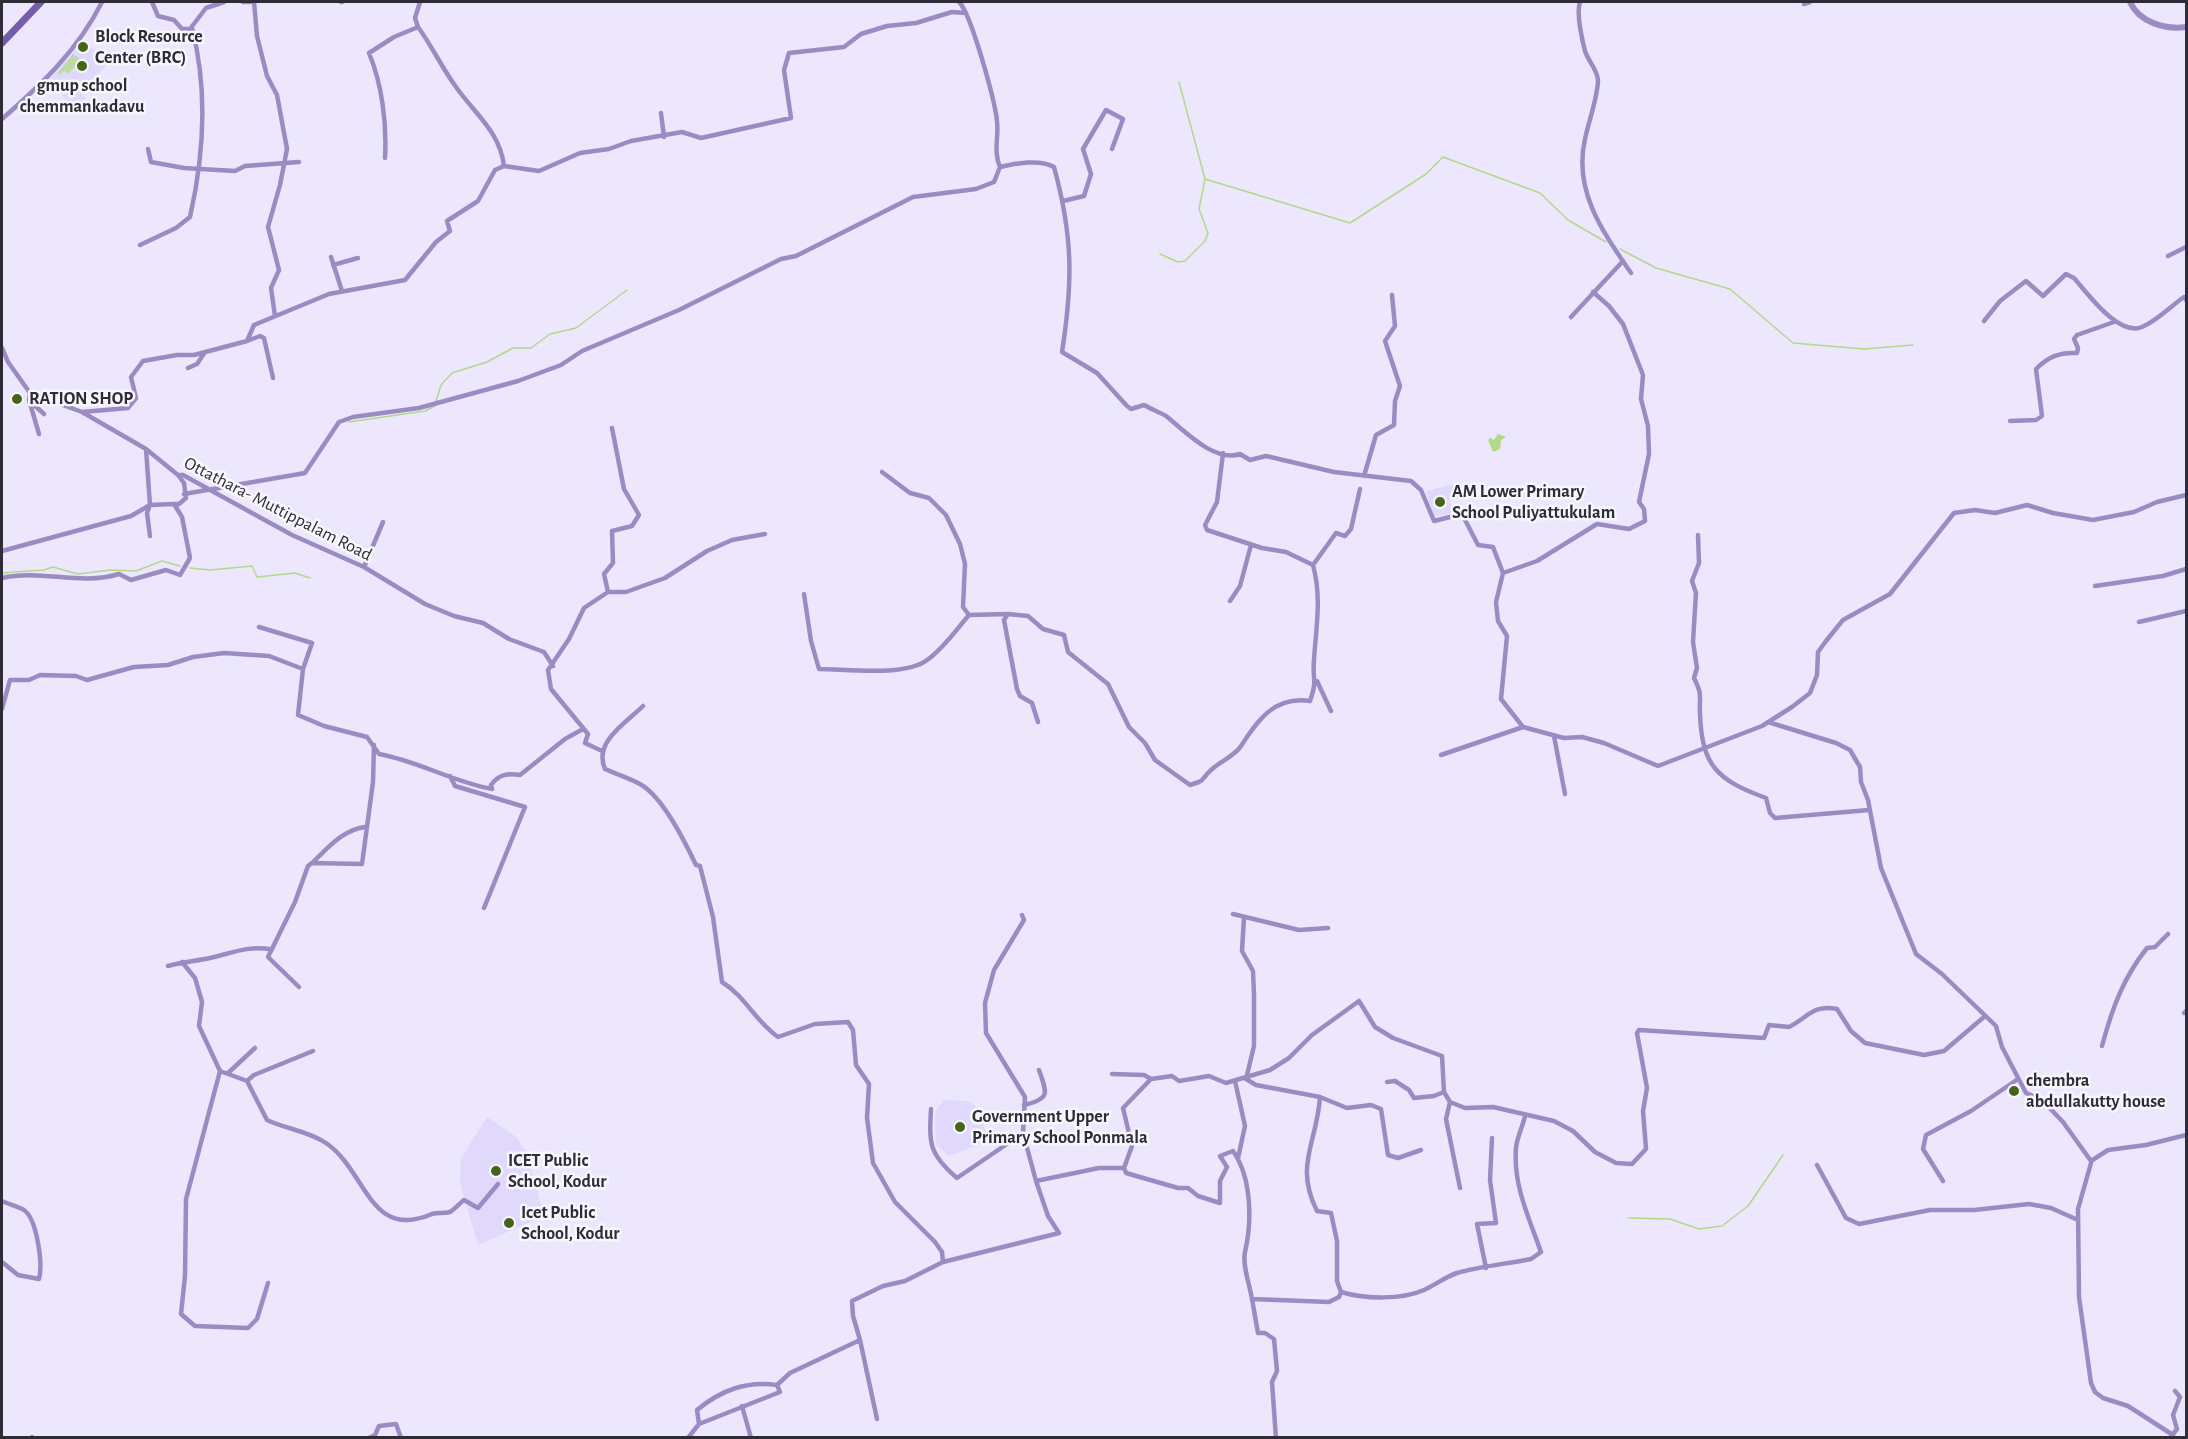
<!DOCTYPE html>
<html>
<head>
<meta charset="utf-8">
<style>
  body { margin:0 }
  #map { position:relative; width:2188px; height:1439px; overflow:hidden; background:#ece7fd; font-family:"Alegreya Sans",sans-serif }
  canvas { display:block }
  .frame { position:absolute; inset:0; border:3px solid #2e2c36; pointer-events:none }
</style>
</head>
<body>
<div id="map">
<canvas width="2188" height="1439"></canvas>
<div class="frame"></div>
</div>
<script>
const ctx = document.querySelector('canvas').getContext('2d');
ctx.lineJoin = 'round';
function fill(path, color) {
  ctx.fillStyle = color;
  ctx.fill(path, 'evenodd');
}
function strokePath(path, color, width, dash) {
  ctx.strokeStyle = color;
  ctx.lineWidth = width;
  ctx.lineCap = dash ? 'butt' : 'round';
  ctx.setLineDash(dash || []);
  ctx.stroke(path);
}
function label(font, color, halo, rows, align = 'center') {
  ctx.font = font + ' "Alegreya Sans",sans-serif';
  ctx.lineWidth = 5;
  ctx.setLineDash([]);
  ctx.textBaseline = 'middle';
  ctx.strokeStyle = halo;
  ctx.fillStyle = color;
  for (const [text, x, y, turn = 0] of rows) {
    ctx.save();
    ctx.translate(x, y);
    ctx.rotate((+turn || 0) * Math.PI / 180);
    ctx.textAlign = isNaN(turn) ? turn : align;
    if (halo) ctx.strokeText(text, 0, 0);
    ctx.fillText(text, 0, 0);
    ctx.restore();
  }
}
const built = new Path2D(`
  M 84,40 L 108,64 L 80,92 L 86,98 L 75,110 L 49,80 Z
  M 1456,483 L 1457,493 L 1450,500 L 1454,513 L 1434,517 L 1426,491 Z
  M 943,1100 L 969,1101 L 981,1110 L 987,1142 L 949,1156 L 936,1145 L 935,1113 Z
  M 487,1117 L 515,1136 L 526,1151 L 544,1216 L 478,1245 L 460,1183 L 461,1158 Z`);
const green = new Path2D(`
  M 73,54 L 81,60 L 68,74 L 64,71 L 60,75 L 58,73 Z`);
const water = new Path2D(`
  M 1498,434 L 1506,437 L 1501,440 L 1500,449 L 1493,452 L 1488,440 L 1490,438 L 1494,440 Z`);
const stream = new Path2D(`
  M 1205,179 L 1350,223 L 1426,174 L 1443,157 L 1540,193 L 1568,220 L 1606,242
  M 1620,249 L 1656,268 L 1730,289 L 1793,343 L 1864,349 L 1913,345
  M 1160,254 L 1178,262 L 1185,261 L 1205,241 L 1208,233 L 1199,209 L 1205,179 L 1179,82
  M 436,401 L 441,385 L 452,373 L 487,362 L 513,348 L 531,348 L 550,334 L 576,328 L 627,290
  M 349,422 L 425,411 L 435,406
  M 190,568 L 210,570 L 252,566 L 257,577 L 295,573 L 310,578
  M 2,573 L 44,570 L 53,567 L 78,574 L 110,570 L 136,571 L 162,561 L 180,566
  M 1629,1218 L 1670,1219 L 1699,1229 L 1722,1226 L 1748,1206 L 1783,1155`);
const minor = new Path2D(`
  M 152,2 L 158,16 L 174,20 L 182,29 L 190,29 L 206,8 L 224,2
  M 243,2 L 253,2
  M 254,2 L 257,36 L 267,76 L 277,95 L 287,149 L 280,185 L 268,227 L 279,270 L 271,288 L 275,316
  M 341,2 L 342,2
  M 959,2 C 971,13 995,101 997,121 C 999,137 993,151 1000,167
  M 1580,2 C 1576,13 1582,39 1585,51 C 1588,61 1598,70 1598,81 C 1597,100 1589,120 1585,139 C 1573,191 1603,232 1631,273
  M 1804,4 L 1810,2
  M 418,27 C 432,46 442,68 456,87 C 475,114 500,132 504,166
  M 661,113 L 664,137
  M 2,119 C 42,84 78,50 102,2
  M 148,149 L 151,162 L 184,168 L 235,171 L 245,166 L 299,162
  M 385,158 C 387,124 382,84 369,53 L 394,37 L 418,27 L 415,18 L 420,2
  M 1000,167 C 1015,163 1041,159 1054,167 C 1073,236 1073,282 1062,352 L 1097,373 L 1127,406 L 1131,409 L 1144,405 C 1151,409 1159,412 1166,416 C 1184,430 1214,463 1240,454 L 1250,460 L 1266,456 L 1334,472 L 1411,481 L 1421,490 L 1434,521 L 1462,514 L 1478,545 L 1493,547 L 1503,573 L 1496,602 L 1498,621 L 1507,636 L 1501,699 L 1523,727 L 1564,738 L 1582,737 L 1604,743 L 1658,766 L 1762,726 L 1792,707 L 1810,693 L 1817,675 L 1818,652 L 1826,641 L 1843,620 L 1890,594 L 1954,513 L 1975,510 L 1995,513 L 2027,505 L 2053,513 L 2093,520 L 2134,512 L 2157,502 L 2186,495
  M 1063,201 L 1084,196 L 1091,174 L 1083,149 L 1106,110 L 1123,119 L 1112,149
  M 140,245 L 176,228 L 190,217 C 204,155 208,90 192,28
  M 2168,256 L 2186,247
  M 331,257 L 342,291
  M 333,265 L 358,258
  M 1571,317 L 1623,261
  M 1984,321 L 2000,301 L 2026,281 L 2043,296 L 2066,274 L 2074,278 C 2088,294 2119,337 2142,327 C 2157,321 2171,306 2184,297 L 2186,300
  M 247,341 L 260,336 L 264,338 L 273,378
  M 2,348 L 8,362 L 30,393 L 82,412 L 146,449 L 178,475 L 183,475 L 292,535 L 364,567 L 425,604 L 454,616 L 483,623 L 509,639 L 544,652 L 553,666
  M 188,368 L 197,364 L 205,352
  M 30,393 L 29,400 L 39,434
  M 31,402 L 44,414
  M 82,412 L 128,408 L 136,398 L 131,377 L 143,361 L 177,355 L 194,355 L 247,341 L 254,325 L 329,294 L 405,280 L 436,242 L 450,231 L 447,221 L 478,201 L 495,170 L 504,166 L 539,171 L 580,153 L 609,149 L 631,141 L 682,132 L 701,138 L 791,118 L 784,70 L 789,53 L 844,47 L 861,34 L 887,26 L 916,23 L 952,12 L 966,13
  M 2010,421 L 2036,420 L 2042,416 L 2036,369 C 2048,357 2059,352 2077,353 L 2078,348 L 2074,339 L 2077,335 L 2114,322
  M 882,472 L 910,493 L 929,498 L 946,515 L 960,544 L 965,564 L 963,607 L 969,615 L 1008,614
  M 1364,476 L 1376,435 L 1394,425 L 1395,401 L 1400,386 L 1385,341 L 1395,326 L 1392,295
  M 184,494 L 305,473 L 339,422 L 353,417 L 419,408 L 518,381 L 561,365 L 582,351 L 679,310 L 781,259 L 796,256 L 913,197 L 976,189 L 994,182 L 1000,167
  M 174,504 L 179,504 L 186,498 L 184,483 L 178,475
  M 1698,535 L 1699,563 L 1692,581 L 1696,593 L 1693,642 L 1697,668 L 1694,678 C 1703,696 1699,695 1700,714 C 1702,766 1717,780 1766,798 L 1770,813 L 1775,818 L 1869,810
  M 2,551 L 131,516 L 150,505 L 147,513 L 150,536
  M 1313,565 L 1336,533 L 1345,536 L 1351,529 L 1360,489
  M 364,567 L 383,522
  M 1503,573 L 1537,561 L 1597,524 L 1629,529 L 1645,521 L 1644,509 L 1639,502 L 1649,454 L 1648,426 L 1641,399 L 1643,375 L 1623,324 L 1609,306 L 1593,292
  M 2,578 C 41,569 80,586 119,574 L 131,580 L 166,570 L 180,575 L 190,558 L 182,517 L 174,504 L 150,505 L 146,449
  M 2095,586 L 2163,576 L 2186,569
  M 608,592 L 604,574 L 613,563 L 612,531 L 632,526 L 639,515 L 624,489 L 612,428
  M 804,594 L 811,641 L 819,669 C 846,669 905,677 927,660 C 943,649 956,630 969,615
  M 1230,601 L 1240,586 L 1251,545
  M 2139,622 L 2186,611
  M 259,627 L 312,643 L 303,669
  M 1317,681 L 1331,711
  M 643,706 C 626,723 593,742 605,769 C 616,774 629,778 640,784 C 663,797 685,842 696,865 L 700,866 L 713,917 L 722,982 C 746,997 755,1021 778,1037 L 815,1024 L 848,1022 L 853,1030 L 856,1065 L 869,1084 L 867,1118 L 873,1163 L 895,1202 L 935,1242 L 942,1252 L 943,1262
  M 2,709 L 10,680 L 29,680 L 40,675 L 76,676 L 87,680 L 134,667 L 168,665 L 193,657 L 224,653 L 269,656 L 303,669 L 298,715 L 324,726 L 367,737 L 379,754 C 418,761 453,782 492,789 L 491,785 C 499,774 508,773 520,775 L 565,739 L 583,729
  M 1038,722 L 1032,703 L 1020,696 L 1017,689 L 1004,620 L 1008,614 L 1028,616 L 1043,629 L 1064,635 L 1068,652 L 1108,684 L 1129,727 L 1145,743 L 1155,760 L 1190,785 C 1193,784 1196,783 1199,782 C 1204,780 1205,775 1209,772 C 1218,762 1234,757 1241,746 C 1258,720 1274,696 1310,701 C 1318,678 1312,681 1314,660 C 1316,627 1322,598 1313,565 L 1286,552 L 1262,548 L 1207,530 L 1205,525 L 1217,502 L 1223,453
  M 1768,722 L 1836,743 L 1850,750 L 1860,767 L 1861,782 L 1868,800 L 1881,868 L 1916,954 L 1942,974 L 1996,1026 L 2002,1047 L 2026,1093 L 2041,1099 L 2063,1122 L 2091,1161 L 2108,1150 L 2146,1145 L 2186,1135
  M 1554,736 L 1565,794
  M 602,751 L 585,743 L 588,734 L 551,689 L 548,670 L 569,639 L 584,608 L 608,592 L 626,592 L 665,578 L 707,551 L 732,540 L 765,534
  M 1441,755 L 1523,727
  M 450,776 L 455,786 L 525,807 L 484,908
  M 312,863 C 328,848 342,830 365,827
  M 1233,914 L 1299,930 L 1328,928
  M 1022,915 L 1024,920 L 994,970 L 985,1003 L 986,1033 L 1025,1097 L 1023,1133 L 1036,1181
  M 1244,917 L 1242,951 L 1253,971 L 1254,994 L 1254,1046 L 1246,1079 L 1256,1085 L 1320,1097 L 1347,1108 L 1371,1105 L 1381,1109 L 1388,1155 L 1398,1158 L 1421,1150
  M 182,962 L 195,978 L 202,1002 L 199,1026 L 220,1071 L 247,1081 L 267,1120 C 286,1129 308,1131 326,1143 C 367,1171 369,1241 432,1214 C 438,1212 444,1214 450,1212 C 454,1210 460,1203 464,1200 L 478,1208 L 498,1184
  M 168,966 C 182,962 196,961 210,958 C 233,953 245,946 270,949
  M 299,987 L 268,957 L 295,902 L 308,866 L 312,863 L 362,864 L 373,782 L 374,745
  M 2184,1013 L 2186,1011
  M 2102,1046 C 2112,1009 2123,978 2147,948 L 2155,947 L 2168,934
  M 220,1071 L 186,1199 L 185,1276 L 181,1314 L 195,1326 L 248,1328 L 257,1319 L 268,1283
  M 228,1073 L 255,1048
  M 1112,1074 L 1144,1075 L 1151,1079
  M 247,1081 L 254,1075 L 313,1051
  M 1235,1081 L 1245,1126 L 1238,1158
  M 1387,1082 L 1395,1081 L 1409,1090 L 1414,1098 L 1434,1096 L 1444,1092
  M 1320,1097 C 1317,1143 1294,1165 1317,1211 L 1331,1213 L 1337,1241 L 1337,1281 L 1341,1292
  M 1450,1102 L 1446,1119 L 1460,1188
  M 1024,1105 C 1051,1099 1047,1093 1039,1070
  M 931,1109 C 929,1144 929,1154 957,1178 L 1023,1133
  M 2091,1163 L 2078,1209 L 2079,1297 L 2091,1383 L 2095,1392 L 2103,1398 L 2128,1406 L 2173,1435
  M 1817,1165 L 1846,1218 L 1859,1224 L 1930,1210 L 1974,1210 L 2029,1204 L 2051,1208 L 2078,1220
  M 1943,1181 L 1923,1149 L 1926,1135 L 1971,1111 L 2018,1079
  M 2,1201 C 8,1204 17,1206 24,1210 C 37,1219 43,1264 39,1279 L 18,1275 L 2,1262
  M 1486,1268 L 1477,1224 L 1496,1223 L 1490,1180 L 1492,1138
  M 1252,1299 C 1250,1286 1242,1265 1245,1252 C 1252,1222 1252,1178 1233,1151 L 1220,1156 L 1227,1167 L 1220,1181 L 1220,1203 L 1198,1196 L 1188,1188 L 1178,1188 L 1126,1173 L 1124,1168 L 1132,1146 L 1123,1108 L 1151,1079 L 1172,1076 L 1179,1081 L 1209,1076 L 1226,1083 L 1270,1070 L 1289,1058 L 1312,1035 L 1359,1001 L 1375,1027 L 1393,1038 L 1442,1056 L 1444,1092 L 1450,1102 L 1465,1108 L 1493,1107 L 1554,1121 L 1573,1131 L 1595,1152 L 1616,1163 L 1632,1164 L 1646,1149 L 1643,1111 L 1647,1088 L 1637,1033 L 1639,1030 L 1764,1038 L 1769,1025 L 1789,1027 C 1807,1018 1813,1004 1837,1009 L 1851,1031 L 1865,1043 L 1924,1055 L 1944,1051 L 1984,1017
  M 860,1340 L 877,1419
  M 742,1406 L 751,1438
  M 699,1424 L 780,1392 L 777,1385
  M 32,1437 L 32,1438
  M 369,1438 L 375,1435 L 379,1426 L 396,1424 L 401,1438
  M 688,1438 L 699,1424 L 697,1410 C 721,1390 746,1381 777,1385 L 790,1373 L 860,1340 L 853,1316 L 852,1301 L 883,1286 L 905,1281 L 943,1262 L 1059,1233 L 1048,1216 L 1036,1181 L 1099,1168 L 1124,1168
  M 1276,1438 L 1272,1382 L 1277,1371 L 1274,1339 L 1265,1333 L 1258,1333 L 1252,1299 L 1329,1302 L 1339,1297 L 1341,1292 C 1364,1299 1402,1300 1424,1290 C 1435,1285 1445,1277 1457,1273 C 1481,1266 1507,1264 1531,1259 L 1541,1252 C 1529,1218 1513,1185 1516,1148 C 1517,1137 1523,1126 1525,1116
  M 2170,1438 L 2177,1429 L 2173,1415 L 2180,1397 L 2175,1391`);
const tertiary = new Path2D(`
  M 2130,2 C 2139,22 2165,30 2186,27`);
const secondary = new Path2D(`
  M 2,43 L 41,2`);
const markers = [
  [83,47,6,"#45651b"],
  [82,66,6,"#45651b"],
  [17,399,6,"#45651b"],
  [1440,502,6,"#45651b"],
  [2014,1091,6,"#45651b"],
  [960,1127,6,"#45651b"],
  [496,1171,6,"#45651b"],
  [509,1223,6,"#45651b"]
];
const poiNames = [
  ["Block Resource",95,37],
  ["Center (BRC)",95,58],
  ["gmup school",82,86,"center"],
  ["chemmankadavu",82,107,"center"],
  ["RATION SHOP",29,399],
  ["AM Lower Primary",1452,492],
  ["School Puliyattukulam",1452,513],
  ["chembra",2026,1081],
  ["abdullakutty house",2026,1102],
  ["Government Upper",972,1117],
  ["Primary School Ponmala",972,1138],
  ["ICET Public",508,1161],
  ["School, Kodur",508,1182],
  ["Icet Public",521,1213],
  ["School, Kodur",521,1234]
];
const streetNames = [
  ["Ottathara- Muttippalam Road",278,509,27]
];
fill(built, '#e1d9fb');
fill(green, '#bfdba5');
fill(water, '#b1d988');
strokePath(stream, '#b1d988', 1.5);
strokePath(minor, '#9a8cc2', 4.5);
strokePath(tertiary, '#9a8cc2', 6);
strokePath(secondary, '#755daa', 7);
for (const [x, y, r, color] of markers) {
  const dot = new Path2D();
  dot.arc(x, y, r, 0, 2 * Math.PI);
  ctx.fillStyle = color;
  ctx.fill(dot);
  strokePath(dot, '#f8f7fd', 2);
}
label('bold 18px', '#2e2c36', '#f8f7fd', poiNames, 'left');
label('18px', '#2e2c36', '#f8f7fd', streetNames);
</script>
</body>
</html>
